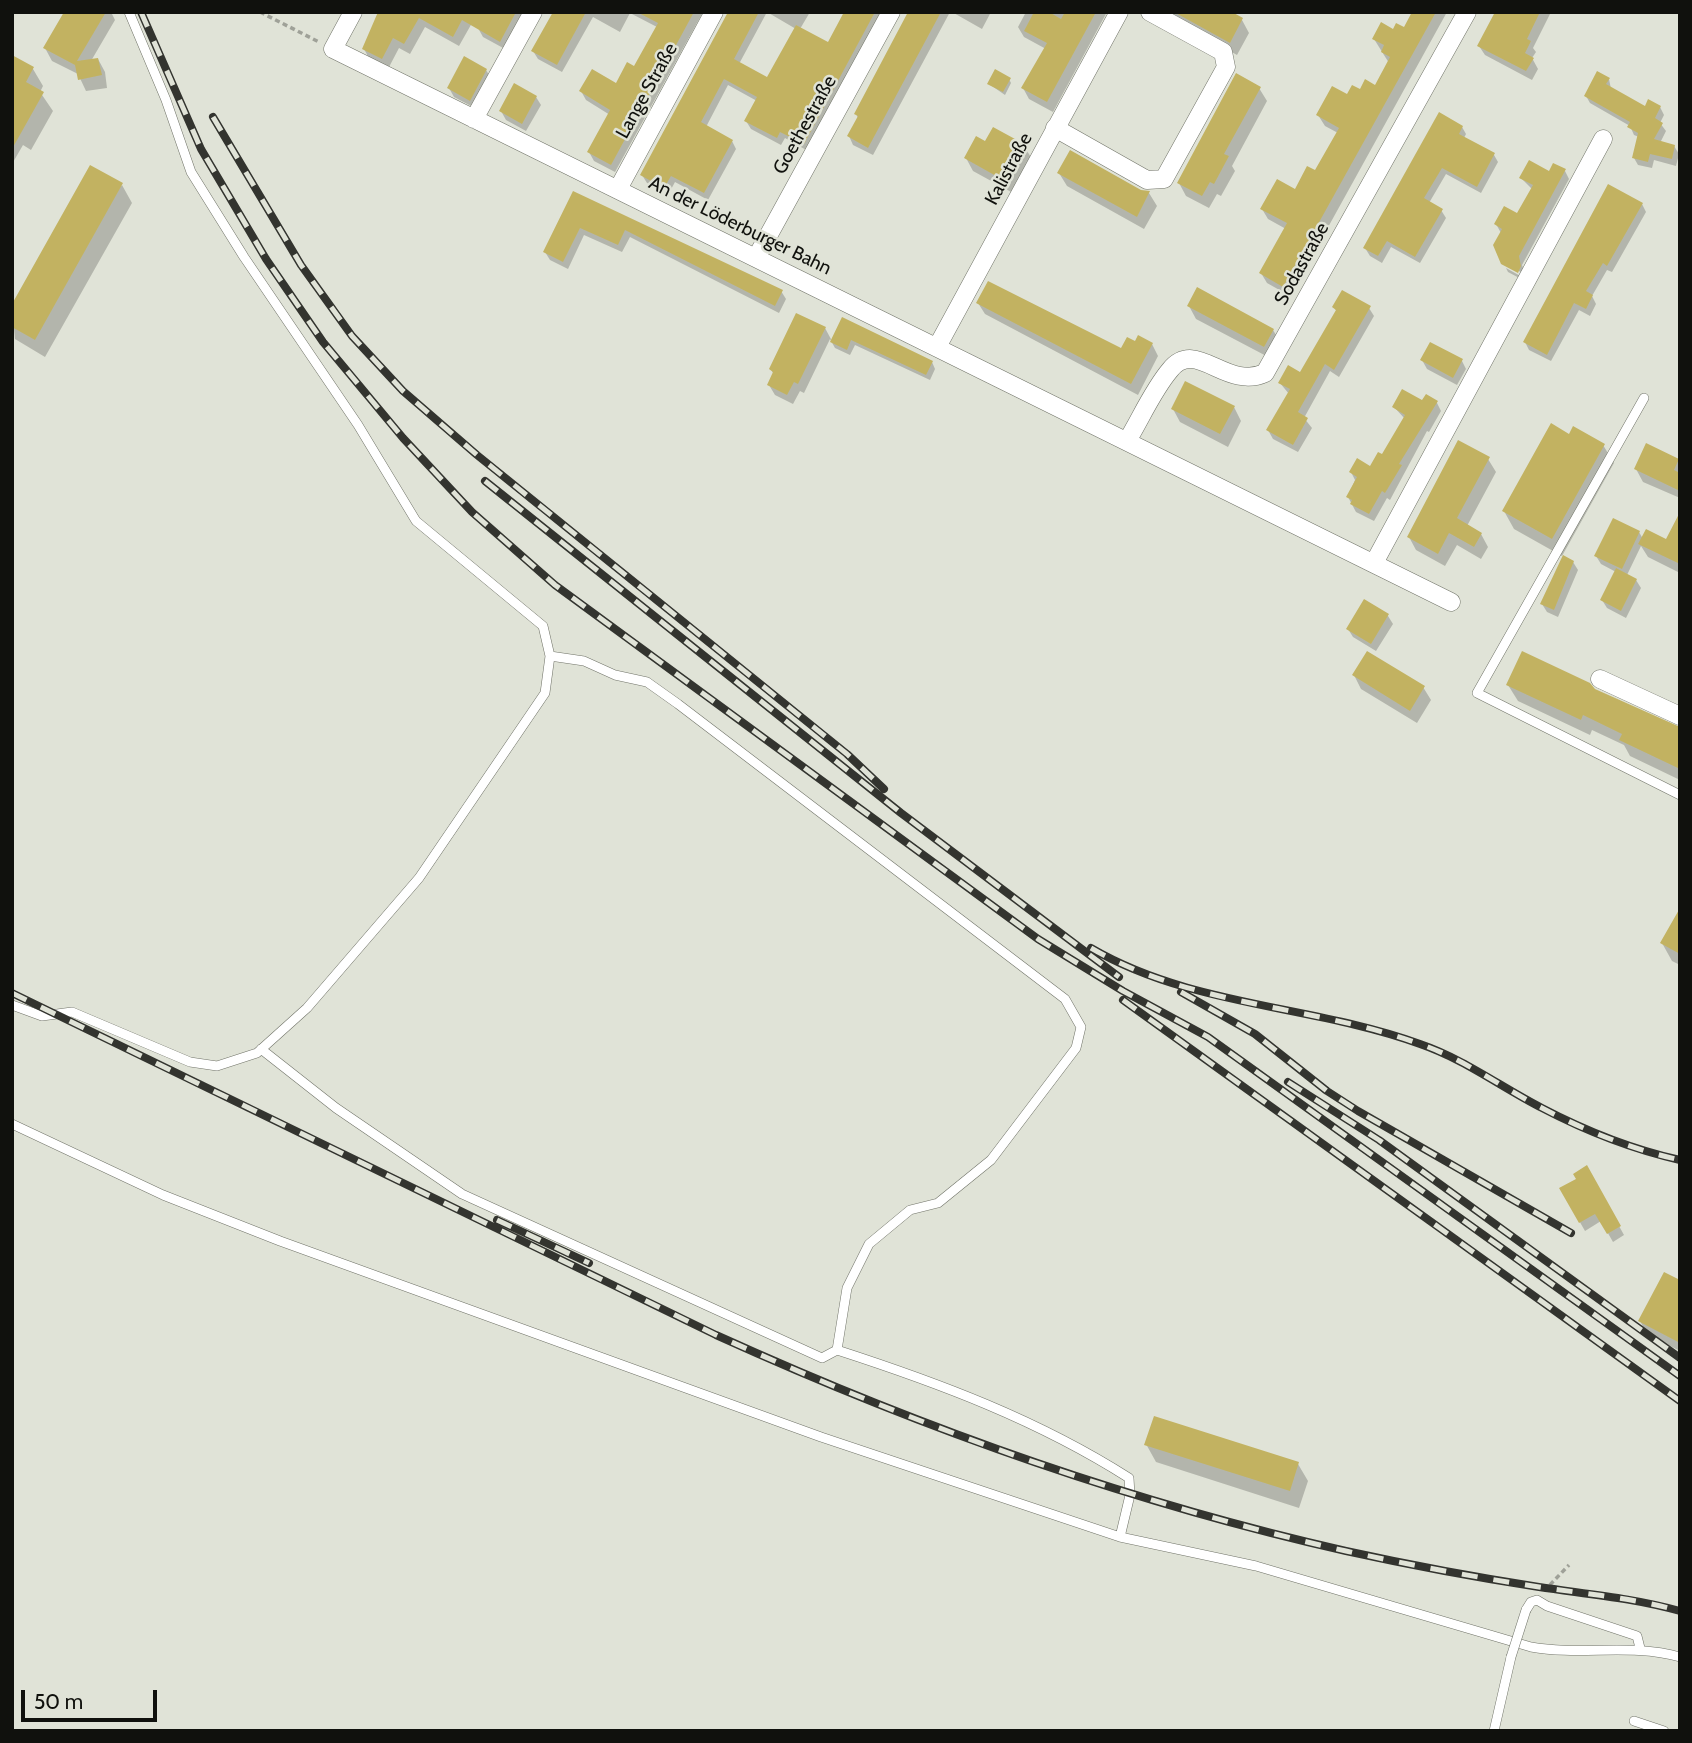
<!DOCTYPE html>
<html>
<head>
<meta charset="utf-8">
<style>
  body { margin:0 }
  #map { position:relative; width:1692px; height:1743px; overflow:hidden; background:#e0e3d7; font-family:Cabin,sans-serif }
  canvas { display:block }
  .frame { position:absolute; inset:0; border:14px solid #10110d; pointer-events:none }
  .scale { position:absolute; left:21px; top:1690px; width:136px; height:32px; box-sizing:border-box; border:4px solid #10110d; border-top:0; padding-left:9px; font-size:21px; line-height:24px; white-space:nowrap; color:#10110d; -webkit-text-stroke:5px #e0e3d7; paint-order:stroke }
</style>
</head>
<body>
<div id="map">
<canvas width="1692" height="1743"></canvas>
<div class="frame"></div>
<div class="scale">50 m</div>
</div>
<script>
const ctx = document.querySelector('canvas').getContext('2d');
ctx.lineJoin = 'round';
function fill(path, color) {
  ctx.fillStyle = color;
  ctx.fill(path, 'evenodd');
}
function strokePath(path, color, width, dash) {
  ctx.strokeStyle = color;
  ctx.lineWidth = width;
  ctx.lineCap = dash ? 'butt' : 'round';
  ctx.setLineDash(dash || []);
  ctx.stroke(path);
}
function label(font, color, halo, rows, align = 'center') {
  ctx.font = font + ' Cabin,sans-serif';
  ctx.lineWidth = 5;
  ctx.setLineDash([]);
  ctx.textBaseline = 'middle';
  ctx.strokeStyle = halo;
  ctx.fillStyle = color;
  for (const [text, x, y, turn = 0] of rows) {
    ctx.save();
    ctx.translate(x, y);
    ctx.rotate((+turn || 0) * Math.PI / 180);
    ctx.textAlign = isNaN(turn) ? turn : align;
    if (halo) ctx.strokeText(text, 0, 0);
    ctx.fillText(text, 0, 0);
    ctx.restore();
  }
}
const shadow = new Path2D(`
  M 66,12 L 111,12 L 115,20 L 91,61 L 98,59 L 105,72 L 107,88 L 86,91 L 78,74 L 52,61 L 45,48 Z
  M 382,12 L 465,12 L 472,23 L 459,46 L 425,27 L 410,54 L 399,48 L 388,69 L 370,60 L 364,49 Z
  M 487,12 L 525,12 L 505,49 L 483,37 L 478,28 Z
  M 554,12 L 703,12 L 615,172 L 594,161 L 589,152 L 610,115 L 586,100 L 581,91 L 616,85 L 635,69 L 657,27 L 630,13 L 620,32 L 593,17 L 562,72 L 538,59 L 533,51 Z
  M 730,12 L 810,12 L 800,29 L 828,45 L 846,12 L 883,12 L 808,151 L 785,138 L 781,145 L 751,129 L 746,121 L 757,101 L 728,85 L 706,127 L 732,141 L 736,149 L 708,200 L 675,182 L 668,195 L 647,183 L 642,175 ZM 767,12 L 796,29 L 768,80 L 739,64 Z
  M 911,12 L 950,12 L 873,155 L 853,145 L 849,136 L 858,118 L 856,114 Z
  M 952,12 L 991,12 L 982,29 Z
  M 1026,12 L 1107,12 L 1053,112 L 1029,99 L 1023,88 L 1046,49 L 1024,37 L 1018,27 Z
  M 1159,12 L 1228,12 L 1242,20 L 1249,33 L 1237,55 Z
  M 1414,12 L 1447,12 L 1290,296 L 1267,283 L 1261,273 L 1286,229 L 1268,219 L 1262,209 L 1296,191 L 1316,173 L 1338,133 L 1325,126 L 1318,115 L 1348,97 L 1375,87 L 1389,63 L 1374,39 L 1405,29 Z
  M 1504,12 L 1551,12 L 1533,48 L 1536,52 L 1532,58 L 1538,69 L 1532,80 L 1485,55 L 1479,46 Z
  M 12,57 L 33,69 L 43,86 L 40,92 L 53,111 L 31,150 L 23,145 L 12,164 Z
  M 486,70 L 491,78 L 475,108 L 454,97 L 449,88 Z
  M 1009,79 L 1011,83 L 1005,95 L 989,84 Z
  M 1609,79 L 1611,89 L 1646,108 L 1660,107 L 1664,115 L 1660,123 L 1666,131 L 1660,143 L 1674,146 L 1679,154 L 1676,166 L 1654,160 L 1652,168 L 1638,165 L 1634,158 L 1639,137 L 1634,135 L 1630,126 L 1590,103 L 1586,96 Z
  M 1259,88 L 1267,101 L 1232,166 L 1235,171 L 1221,196 L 1217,194 L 1209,208 L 1186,196 L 1179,183 Z
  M 536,97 L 541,105 L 526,131 L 506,120 L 501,111 Z
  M 1462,127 L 1466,134 L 1464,138 L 1494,155 L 1498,162 L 1481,193 L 1446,174 L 1429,203 L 1441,210 L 1446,218 L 1420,263 L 1391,247 L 1382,263 L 1370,256 L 1365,248 Z
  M 986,143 L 1024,146 L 1032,159 L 1013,193 L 973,171 L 966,158 Z
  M 1565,171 L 1569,179 L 1522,265 L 1525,274 L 1502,263 L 1501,233 L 1496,224 L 1518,215 L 1532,189 L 1521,178 Z
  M 1059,173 L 1149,193 L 1157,206 L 1144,229 L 1067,186 Z
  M 122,185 L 132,203 L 45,357 L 15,339 L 12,307 Z
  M 574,194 L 781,291 L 786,299 L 779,313 L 630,237 L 622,252 L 584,235 L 568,269 L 550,260 L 545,252 Z
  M 1642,204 L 1646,212 L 1612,272 L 1607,270 L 1592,296 L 1596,304 L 1590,316 L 1579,310 L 1551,361 L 1529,350 L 1525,342 Z
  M 1506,268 L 1524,278 L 1523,280 L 1508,272 Z
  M 978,303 L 1122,350 L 1136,344 L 1152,344 L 1158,356 L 1138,395 L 985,314 Z
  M 1189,306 L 1273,330 L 1281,343 L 1272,359 L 1196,319 Z
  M 1334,307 L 1369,308 L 1374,316 L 1339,377 L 1330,371 L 1304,418 L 1312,428 L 1298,452 L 1273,439 L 1268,430 L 1289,394 L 1280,383 L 1301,375 L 1337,312 Z
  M 842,319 L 932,362 L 935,369 L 930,380 L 855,345 L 850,355 L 835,348 L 830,339 L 804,393 L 800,391 L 793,404 L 775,395 L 769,385 L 774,375 L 771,369 L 825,328 L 832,341 Z
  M 1422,360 L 1462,361 L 1466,369 L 1457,385 L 1427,369 Z
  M 1423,402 L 1437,403 L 1441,411 L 1429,432 L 1427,431 L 1390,500 L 1387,498 L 1374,521 L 1356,512 L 1348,497 L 1355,480 L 1351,472 L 1371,468 L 1383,456 L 1405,419 L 1394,407 Z
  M 1234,407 L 1241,421 L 1228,447 L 1180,422 L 1173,409 Z
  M 1603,445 L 1614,463 L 1562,556 L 1514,529 L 1504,511 Z
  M 1488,459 L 1496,472 L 1467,526 L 1481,534 L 1488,547 L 1481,559 L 1457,545 L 1445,566 L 1416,550 L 1409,537 Z
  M 1678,460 L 1680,498 L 1643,482 L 1636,469 Z
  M 1639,532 L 1643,539 L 1667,541 L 1680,534 L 1680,573 L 1648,557 L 1641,546 L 1627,575 L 1636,580 L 1641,588 L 1626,618 L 1607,608 L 1602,600 L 1616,572 L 1601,564 L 1596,556 Z
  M 1573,562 L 1578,570 L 1558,617 L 1547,612 L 1542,604 Z
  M 1365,602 L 1388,616 L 1393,624 L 1376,651 L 1353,637 L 1348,629 Z
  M 1354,675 L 1423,687 L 1431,700 L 1417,723 L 1361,689 Z
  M 1508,685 L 1594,691 L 1680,728 L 1680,780 L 1630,756 L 1624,745 L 1592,730 L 1590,735 L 1518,701 Z
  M 1680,912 L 1680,965 L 1672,961 L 1662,943 Z
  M 1587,1168 L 1624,1235 L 1613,1242 L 1601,1221 L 1585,1231 L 1561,1189 L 1578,1180 Z
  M 1680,1282 L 1680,1351 L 1647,1334 L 1640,1321 Z
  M 1146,1444 L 1298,1464 L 1308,1481 L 1299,1508 L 1156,1462 Z`);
const building = new Path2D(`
  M 64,12 L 106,12 L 77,61 L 98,58 L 102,75 L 78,80 L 75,65 L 43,48 Z
  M 378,12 L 516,12 L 500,42 L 462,20 L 453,37 L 419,18 L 404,44 L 393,38 L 382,59 L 362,49 Z
  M 553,12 L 586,12 L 557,65 L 531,51 Z
  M 637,12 L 694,12 L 611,165 L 587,152 L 610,110 L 579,91 L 592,69 L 616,83 L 627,62 L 634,66 L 658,23 Z
  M 728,12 L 759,12 L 734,59 L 767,77 L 796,25 L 828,42 L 844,12 L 875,12 L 804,144 L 780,132 L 777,138 L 744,121 L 757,97 L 724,79 L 701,122 L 733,140 L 704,193 L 671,176 L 664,188 L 640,175 Z
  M 908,12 L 941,12 L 868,148 L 847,136 L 858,116 L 854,114 Z
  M 1034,12 L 1049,12 L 1061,19 L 1065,12 L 1096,12 L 1047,102 L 1021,88 L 1047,43 L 1024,31 Z
  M 1174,12 L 1232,12 L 1243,18 L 1230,43 Z
  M 1412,12 L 1436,12 L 1283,287 L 1259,273 L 1287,223 L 1260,209 L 1277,179 L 1295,189 L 1307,166 L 1315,170 L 1339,128 L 1316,115 L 1332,86 L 1347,94 L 1352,85 L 1360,89 L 1365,79 L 1375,85 L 1390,57 L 1381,52 L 1384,45 L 1372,39 L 1381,22 L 1393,29 L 1396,23 L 1404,27 Z
  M 1495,12 L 1540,12 L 1527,39 L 1531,41 L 1525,53 L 1534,58 L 1526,71 L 1477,46 Z
  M 12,55 L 34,67 L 26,82 L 44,92 L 12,149 Z
  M 464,56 L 487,69 L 470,101 L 447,88 Z
  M 995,69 L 1011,78 L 1003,92 L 987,84 Z
  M 1597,71 L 1610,78 L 1606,84 L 1645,106 L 1648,99 L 1661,106 L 1655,118 L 1663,123 L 1654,139 L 1675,145 L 1672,159 L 1650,154 L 1648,162 L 1632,158 L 1638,133 L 1627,127 L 1630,122 L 1584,96 Z
  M 1236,73 L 1261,87 L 1224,154 L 1229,156 L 1214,184 L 1210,182 L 1202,196 L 1177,183 Z
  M 514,83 L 537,96 L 522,124 L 499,111 Z
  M 1439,112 L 1463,126 L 1459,134 L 1495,153 L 1477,187 L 1442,168 L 1424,198 L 1443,209 L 1415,257 L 1387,241 L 1378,256 L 1363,248 Z
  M 993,127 L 1026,145 L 1005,181 L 964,158 L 976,136 L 985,141 Z
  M 1070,150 L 1141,190 L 1150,191 L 1137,217 L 1057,173 Z
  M 1529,160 L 1549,171 L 1553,163 L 1566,169 L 1519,256 L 1521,266 L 1518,273 L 1501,264 L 1493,245 L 1502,229 L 1494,224 L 1504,206 L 1517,213 L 1533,185 L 1519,178 Z
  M 90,165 L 123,183 L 35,340 L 12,327 L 12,304 Z
  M 1608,184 L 1643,203 L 1607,266 L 1603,263 L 1586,291 L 1593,295 L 1586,309 L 1574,303 L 1547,355 L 1523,342 Z
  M 573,191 L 783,290 L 775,306 L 625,230 L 618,245 L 580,228 L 563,262 L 543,252 Z
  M 988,281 L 1121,348 L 1127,337 L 1135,341 L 1138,335 L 1153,343 L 1131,384 L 976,303 Z
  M 1197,287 L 1274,329 L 1264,347 L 1187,306 Z
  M 1342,290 L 1371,306 L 1334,370 L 1325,364 L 1303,403 L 1298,412 L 1308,418 L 1293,445 L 1266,430 L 1290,389 L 1278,383 L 1288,365 L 1300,372 L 1336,310 L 1332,307 Z
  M 796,313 L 826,327 L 798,384 L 794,382 L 787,395 L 767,385 L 773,372 L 769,369 Z
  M 842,317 L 933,361 L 926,375 L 851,340 L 847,350 L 830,342 Z
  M 1430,342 L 1463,359 L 1453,378 L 1420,360 Z
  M 1185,381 L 1235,406 L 1220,434 L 1171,409 Z
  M 1402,389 L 1422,400 L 1426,394 L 1438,401 L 1399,464 L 1402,465 L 1385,493 L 1382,491 L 1369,514 L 1350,504 L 1352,500 L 1346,497 L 1357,477 L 1349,472 L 1357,458 L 1370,466 L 1378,452 L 1382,454 L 1405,415 L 1392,407 Z
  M 1551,423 L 1569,434 L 1573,426 L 1605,444 L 1552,539 L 1502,511 Z
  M 1458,440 L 1490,457 L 1457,518 L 1482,533 L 1474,547 L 1449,533 L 1438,554 L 1407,537 Z
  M 1646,443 L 1679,459 L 1674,470 L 1680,473 L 1680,491 L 1634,469 Z
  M 1680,512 L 1680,564 L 1638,544 L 1646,529 L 1666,539 Z
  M 1613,518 L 1640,531 L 1622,569 L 1594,556 Z
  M 1563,555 L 1574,561 L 1554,610 L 1540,604 Z
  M 1616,568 L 1637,579 L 1621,611 L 1600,600 Z
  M 1364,599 L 1389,614 L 1371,644 L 1346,629 Z
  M 1367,651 L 1425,686 L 1410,711 L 1352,675 Z
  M 1522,651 L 1590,683 L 1595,689 L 1680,727 L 1680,769 L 1619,740 L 1622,734 L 1583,715 L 1581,720 L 1506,685 Z
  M 1680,908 L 1680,954 L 1660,943 Z
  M 1587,1165 L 1621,1226 L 1607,1234 L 1595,1214 L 1579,1223 L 1559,1188 L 1576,1179 L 1573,1174 Z
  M 1664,1272 L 1680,1280 L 1680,1343 L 1638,1321 Z
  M 1154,1416 L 1299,1462 L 1290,1491 L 1144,1445 Z`);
const path = new Path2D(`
  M 260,12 L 319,42
  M 1544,1591 L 1569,1565`);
const lane = new Path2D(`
  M 1644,398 L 1477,693 L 1680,795
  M 12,1005 L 42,1016 L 72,1012 L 190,1062 L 217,1066 L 257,1053 L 307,1008 L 419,878 L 545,693 L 550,656 L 543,626 L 416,521 L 358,425 L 244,257 L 191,172 L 166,100 L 129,12
  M 261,1049 L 336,1108 L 462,1194 L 822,1358 L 837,1350 L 847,1288 L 869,1244 L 910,1210 L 938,1203 L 991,1160 L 1076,1048 L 1081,1027 L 1065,999 L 678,704 L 647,682 L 615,675 L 584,661 L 550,656
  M 12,1124 L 163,1195 L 280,1241 L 821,1437 L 1120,1537 L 1256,1566 L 1531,1647 C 1581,1656 1630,1643 1680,1657
  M 837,1350 C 939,1383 1038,1420 1129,1478 L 1130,1495 L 1120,1537
  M 1526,1610 L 1531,1602 L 1537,1600 L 1547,1606 L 1637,1636 L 1640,1648
  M 1634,1721 L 1664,1731
  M 1494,1731 L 1511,1657`);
const street = new Path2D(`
  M 353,12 L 333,49 L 1451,602
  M 474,119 L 533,12
  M 1055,128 L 1147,180 L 1164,179 L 1226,67 L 1223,52 L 1150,12
  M 618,189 L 714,12
  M 756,258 L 891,12
  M 937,347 L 1119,12
  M 1127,441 C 1141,418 1153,390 1170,370 C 1196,337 1226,391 1265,373 L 1467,12
  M 1374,563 L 1603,139
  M 1600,679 L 1680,716`);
const rail = new Path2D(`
  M 141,12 L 201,149 L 266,259 L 323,342 L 403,438 L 472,512 L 555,585 L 1038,939 L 1123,991 L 1208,1037 L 1680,1376
  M 213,117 L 301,265 L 352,336 L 403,391 L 477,455 L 847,754 L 884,789
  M 485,481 L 901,813 L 1119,977
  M 1091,948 C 1192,1007 1313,1005 1420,1044 C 1464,1059 1501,1087 1542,1108 C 1586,1131 1631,1149 1680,1160
  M 1181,992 L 1255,1034 L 1327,1091 L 1358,1111 L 1571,1233
  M 12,993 L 716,1335 C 919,1427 1129,1502 1346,1551 C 1410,1565 1474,1577 1539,1587 C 1586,1594 1634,1598 1680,1611
  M 1123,1000 L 1680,1401
  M 1288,1082 L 1379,1140 L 1680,1358
  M 497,1220 L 589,1263`);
const laneBridge = new Path2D(`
  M 1511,1657 L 1526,1610`);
const streetNames = [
  ["Lange Straße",647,91,-61],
  ["Goethestraße",805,125,-61],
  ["Kalistraße",1009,169,-62],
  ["An der Löderburger Bahn",740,226,26],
  ["Sodastraße",1302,264,-61]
];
fill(shadow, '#0003');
fill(building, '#c2b261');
strokePath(lane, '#707368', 10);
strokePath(street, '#707368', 19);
strokePath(path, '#9fa198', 3.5, [5, 3.5]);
strokePath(lane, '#fff', 9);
strokePath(street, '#fff', 18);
strokePath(rail, '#33342f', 8);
strokePath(rail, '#e0e3d7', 5, [16]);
strokePath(laneBridge, '#707368', 10, []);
strokePath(laneBridge, '#fff', 9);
label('19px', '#10110d', '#e0e3d7', streetNames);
</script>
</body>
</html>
